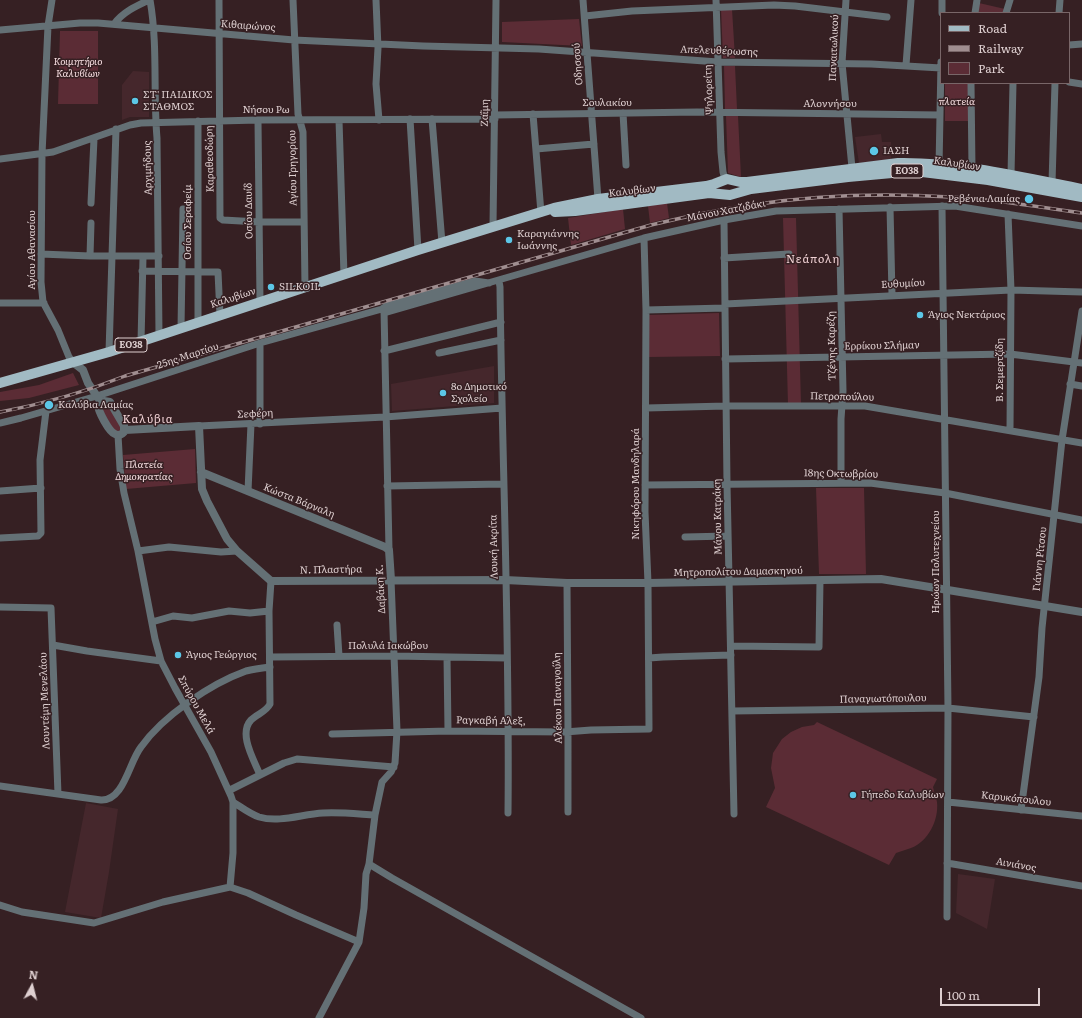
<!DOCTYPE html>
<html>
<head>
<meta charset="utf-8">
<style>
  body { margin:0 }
  #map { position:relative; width:1082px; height:1018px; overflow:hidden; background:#362023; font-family:Literata,serif }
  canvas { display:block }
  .legend { position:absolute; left:940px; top:12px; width:130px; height:72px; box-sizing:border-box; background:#362023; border:1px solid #796668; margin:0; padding:5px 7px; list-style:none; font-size:12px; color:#decfd0 }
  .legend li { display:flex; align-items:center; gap:8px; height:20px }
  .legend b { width:20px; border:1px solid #796668 }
  .north { position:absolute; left:12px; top:966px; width:40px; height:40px; -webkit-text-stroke:3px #362023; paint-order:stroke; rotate:7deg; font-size:11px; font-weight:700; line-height:16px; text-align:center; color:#decfd0 }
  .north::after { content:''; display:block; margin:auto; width:14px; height:18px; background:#decfd0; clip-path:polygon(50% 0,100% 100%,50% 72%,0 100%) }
  .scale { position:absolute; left:940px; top:988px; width:100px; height:18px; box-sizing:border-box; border:2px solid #decfd0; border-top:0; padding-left:5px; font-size:12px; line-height:14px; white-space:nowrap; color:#decfd0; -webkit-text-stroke:3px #362023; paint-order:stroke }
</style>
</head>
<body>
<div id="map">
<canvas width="1082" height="1018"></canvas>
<ul class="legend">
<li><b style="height:5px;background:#a1bac3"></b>Road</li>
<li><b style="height:5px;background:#a08e90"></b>Railway</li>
<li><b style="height:11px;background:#5b2c35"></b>Park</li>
</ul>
<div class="north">N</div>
<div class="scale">100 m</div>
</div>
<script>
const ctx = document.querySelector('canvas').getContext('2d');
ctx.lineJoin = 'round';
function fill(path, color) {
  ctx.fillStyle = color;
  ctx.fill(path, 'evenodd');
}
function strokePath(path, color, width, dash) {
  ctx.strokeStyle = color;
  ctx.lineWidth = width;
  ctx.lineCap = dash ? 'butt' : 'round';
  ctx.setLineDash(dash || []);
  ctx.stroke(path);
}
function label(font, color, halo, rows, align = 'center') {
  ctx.font = font + ' Literata,serif';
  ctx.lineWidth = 3;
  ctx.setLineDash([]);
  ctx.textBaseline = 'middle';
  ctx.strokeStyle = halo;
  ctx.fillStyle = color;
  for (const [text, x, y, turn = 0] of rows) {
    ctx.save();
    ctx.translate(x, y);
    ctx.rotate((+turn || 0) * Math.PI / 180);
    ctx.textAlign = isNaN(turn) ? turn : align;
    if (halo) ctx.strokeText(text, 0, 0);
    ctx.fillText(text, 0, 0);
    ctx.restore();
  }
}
const built = new Path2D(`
  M 133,71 L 149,72 L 149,117 L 130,117 L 122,120 L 122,85 Z
  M 881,134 L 882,142 L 891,142 L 891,160 L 859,163 L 855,137 Z
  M 494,366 L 494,403 L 392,411 L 391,384 Z
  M 86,803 L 118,809 L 109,872 L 101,918 L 65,912 Z
  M 958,874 L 995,879 L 987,929 L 956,913 Z`);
const green = new Path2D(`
  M 979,3 L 1005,9 L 1004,13 L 978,13 Z
  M 721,9 L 732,9 L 735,58 L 723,58 Z
  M 579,19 L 582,46 L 502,42 L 502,22 Z
  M 60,31 L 98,31 L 98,104 L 58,104 Z
  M 724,66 L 735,66 L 737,109 L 725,109 Z
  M 945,83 L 969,83 L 970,121 L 945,121 Z
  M 726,116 L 738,116 L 741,177 L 728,173 Z
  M 667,203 L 669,218 L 650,223 L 648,206 Z
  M 623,209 L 625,229 L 571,245 L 568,218 Z
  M 783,218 L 796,218 L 801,405 L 788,405 Z
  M 719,313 L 720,356 L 649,357 L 648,315 Z
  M 73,373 L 79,385 L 29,398 L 0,401 L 0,392 L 39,385 Z
  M 107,402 L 122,430 L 114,432 L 100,405 Z
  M 195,449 L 196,483 L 126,489 L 123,455 Z
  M 816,488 L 864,488 L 866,574 L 819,574 Z
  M 817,722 L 937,779 L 933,787 C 934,792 936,797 937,802 C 939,820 928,842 911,848 C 906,850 901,851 896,853 L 889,865 L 766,807 L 775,788 L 771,768 L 773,753 L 782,739 L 791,732 L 802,727 L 814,725 Z`);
const minor = new Path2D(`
  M 52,0 L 48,26 L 42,154 L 41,282 L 43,302 L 58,330 L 69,357 L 74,363
  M 150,0 C 158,45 153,92 157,138 L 159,335
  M 219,0 L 220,218 L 223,220 L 259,222 L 304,222
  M 293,0 L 298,114 L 303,132 L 305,288
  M 376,0 L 378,48 L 376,84 L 379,120
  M 583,0 L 598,199
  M 716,0 L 721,152 L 723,172 L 725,179
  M 846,0 L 842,63 L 852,168
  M 942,13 L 942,0
  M 975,13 L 977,0
  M 1006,13 L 1010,0
  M 1059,13 L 1060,0
  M 585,16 L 632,11 L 774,5 L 795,6 L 887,17
  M 114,24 C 123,12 136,6 149,0
  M 0,30 L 80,23 L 98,23 L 294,40 L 423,46 L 539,49 L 718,62 L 871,64 L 941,68
  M 1069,45 L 1082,44
  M 906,65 L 911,0
  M 1069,82 L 1082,84
  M 971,83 L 972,169
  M 623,113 L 626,165
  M 533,114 L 541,213
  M 495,115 L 697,112 L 940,115
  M 410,119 L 418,250
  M 432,119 L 442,243
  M 258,120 L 260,302
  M 339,120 L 344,275
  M 536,149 L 594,144
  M 0,159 L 53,152 L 130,125 L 141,123 L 258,120 L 495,119
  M 939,167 L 941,62
  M 1011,175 L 1013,83
  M 1052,183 L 1055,83
  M 91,203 L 94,139
  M 942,206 L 948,708 L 947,917
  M 890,207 L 892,295
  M 839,209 L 843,391 L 841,419 L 841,483
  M 1008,214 L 1011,290 L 1010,430
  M 724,220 L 727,484 L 734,814
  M 493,226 L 496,0
  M 41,254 L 90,256 L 159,256
  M 90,256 L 91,223
  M 724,258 L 789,254
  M 142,271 L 218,272 L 220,315
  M 499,281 L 500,287 C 502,462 510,637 508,813
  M 0,303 L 44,303
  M 725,304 L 1011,290 L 1082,292
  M 384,310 L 389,550
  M 646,310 L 725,308
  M 384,313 L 644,238 L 724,220 L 776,211 L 955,206 L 1082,226
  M 198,322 L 198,121
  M 181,328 L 183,209
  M 141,342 L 143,257
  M 260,343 L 260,424
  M 384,351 L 501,322
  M 109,352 L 116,129
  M 439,353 L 501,340
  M 725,359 L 1010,354 L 1082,363
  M 1070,384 L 1082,386
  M 646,408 L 726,406 L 865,406 L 1082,443
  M 0,423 L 21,418 L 97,396 L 260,343 L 382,309 L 388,305 L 475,281 L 489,283
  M 199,426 L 385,417 L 502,408
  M 118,435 L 120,469 L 124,493 L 138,551 L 155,639 L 161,661 L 175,688 L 211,752 L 231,796 L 233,802 L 233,853 L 230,887
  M 645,485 L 870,483 L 945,493 L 1082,520
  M 387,486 L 503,484
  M 0,491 L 41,488
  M 248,491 L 251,424
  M 685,537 L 728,536
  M 0,538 L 38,536 L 41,533 L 40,460 L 46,411
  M 138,551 L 169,547 L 221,552 L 237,551
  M 567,583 L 568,732 L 568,812
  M 0,607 L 51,608 L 58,794
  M 152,622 L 173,616 L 192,618 L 229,611 L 250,613 L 269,611
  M 337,625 L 339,656
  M 53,645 L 87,651 L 161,661
  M 731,646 L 819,647 L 820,580
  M 270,657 L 394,656 L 507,658
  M 447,657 L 448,731
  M 649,658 L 663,657 L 731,655
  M 732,711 L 948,708 L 1034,717
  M 332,734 L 448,731 L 565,732 L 591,730 L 649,729 L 648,583 L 645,512 L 646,310 L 644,238
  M 260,775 C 254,760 238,734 251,720 C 257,714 266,712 270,704 L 269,611 L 271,581
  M 0,786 L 101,800 C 124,801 129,762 141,747 C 163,716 210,684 246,671 C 254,669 262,668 270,667
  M 230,790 L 284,763 L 297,759 L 394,767
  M 233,802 C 241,807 250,814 259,817 C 280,823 302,814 323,813 C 340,812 358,814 375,815
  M 948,802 L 1082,816
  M 1021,810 L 1039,677 L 1042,628 L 1062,440 L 1082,311
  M 947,863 L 1082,886
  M 369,864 L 392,878 L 641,1018
  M 0,905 L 22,912 L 94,923 L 163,902 L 230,887 L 248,893 L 296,915 L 359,942
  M 319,1018 L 359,942 L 364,908 L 366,874 L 369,864 L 375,815 L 382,782 L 391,772 L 395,763 L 397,731 L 391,580`);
const tertiary = new Path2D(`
  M 74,363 L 83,370 L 88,383 L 101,402
  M 104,401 L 110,402 L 124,426 L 124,432 C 121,435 118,436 115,434 C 109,432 98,411 98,405 Z
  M 125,430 L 199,426 L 202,489 L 207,501 L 227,539 L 237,551 L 271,581 L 505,580 L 567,583 L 648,583 L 881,579 L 1082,612
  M 201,472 L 385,547 L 389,550 L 391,580`);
const primary = new Path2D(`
  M 555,212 L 575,211 L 709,193 L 730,195 L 751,189 L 848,177 L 914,171 L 988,180 L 1082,197
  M 0,383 L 109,352 L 418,250 L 554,208 L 598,199 L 706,186 L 714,184 L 727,179 L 740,182 L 747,182 L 898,163 C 960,162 1022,177 1082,189`);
const rail = new Path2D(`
  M 0,412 C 43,404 85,392 125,376 L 651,225 C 684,217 717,210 751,205 C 816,195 884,193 950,197 C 994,199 1038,207 1082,213`);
const markers = [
  [135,101,4,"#5cc7e7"],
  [874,151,5,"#5cc7e7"],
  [1029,199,5,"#5cc7e7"],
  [509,240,4,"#5cc7e7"],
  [271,287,4,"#5cc7e7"],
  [920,315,4,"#5cc7e7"],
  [443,393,4,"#5cc7e7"],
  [49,405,5,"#5cc7e7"],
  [178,655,4,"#5cc7e7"],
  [853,795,4,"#5cc7e7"]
];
const shields = [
  [907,171,32],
  [131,345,32]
];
const shieldNames = [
  ["ΕΟ38",907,171],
  ["ΕΟ38",131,345]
];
const streetNames = [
  ["Κιθαιρώνος",248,26,4],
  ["Παναιτωλικού",834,48,-88],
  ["Απελευθέρωσης",719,51,2],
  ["Οδησσού",578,64,-94],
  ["Ψηλορείτη",709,90,-92],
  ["Σουλακίου",607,103],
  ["Αλοννήσου",830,104],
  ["Νήσου Ρω",266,110],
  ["Ζαΐμη",485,113,-89],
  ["Καραθεοδώρη",210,159,-91],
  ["Καλυβίων",957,164,8],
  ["Αρχιμήδους",148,168,-91],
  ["Αγίου Γρηγορίου",293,168,-91],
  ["Καλυβίων",632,191,-7],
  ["Οσίου Δαυίδ",249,211,-91],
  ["Μάνου Χατζιδάκι",726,211,-11],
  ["Οσίου Σεραφείμ",188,222,-90],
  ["Αγίου Αθανασίου",32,250,-90],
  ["Ευθυμίου",903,284,-3],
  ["Καλυβίων",233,298,-18],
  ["Τζένης Καρέζη",832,346,-91],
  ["Ερρίκου Σλήμαν",882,346,-1],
  ["25ης Μαρτίου",188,356,-18],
  ["Β. Σεμερτζίδη",1000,370,-90],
  ["Πετροπούλου",842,397,1],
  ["Σεφέρη",255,414,-3],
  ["18ης Οκτωβρίου",841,474,1],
  ["Νικηφόρου Μανδηλαρά",636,484,-90],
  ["Κώστα Βάρναλη",299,501,22],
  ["Μάνου Κατράκη",718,517,-91],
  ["Λουκή Ακρίτα",494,547,-91],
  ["Γιάννη Ρίτσου",1040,559,-84],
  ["Ηρώων Πολυτεχνείου",936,562,-90],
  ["Ν. Πλαστήρα",331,570,-1],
  ["Μητροπολίτου Δαμασκηνού",738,572,-1],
  ["Δαβάκη Κ.",381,589,-93],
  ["Πολυλά Ιακώβου",388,646],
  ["Αλέκου Παναγούλη",558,698,-91],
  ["Παναγιωτόπουλου",883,699,-1],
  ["Λουντέμη Μενελάου",45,701,-92],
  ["Σπύρου Μελά",196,705,61],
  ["Ραγκαβή Αλεξ,",491,721,1],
  ["Καρυκόπουλου",1016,799,6],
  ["Αινιάνος",1016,865,10]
];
const parkNames = [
  ["Κοιμητήριο",78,62],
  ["Καλυβίων",78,74],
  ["πλατεία",957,102],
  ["Πλατεία",144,465],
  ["Δημοκρατίας",144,477]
];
const poiNames = [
  ["ΣΤ' ΠΑΙΔΙΚΟΣ",143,95],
  ["ΣΤΑΘΜΟΣ",143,107],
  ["ΙΑΣΗ",883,151],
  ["Ρεβένια Λαμίας",1020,199,"right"],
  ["Καραγιάννης",517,234],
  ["Ιωάννης",517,246],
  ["SILKOIL",279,287],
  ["Άγιος Νεκτάριος",928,315],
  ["8ο Δημοτικό",451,387],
  ["Σχολείο",451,399],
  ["Καλύβια Λαμίας",58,405],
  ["Ὰγιος Γεώργιος",186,655],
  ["Γήπεδο Καλυβίων",861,795]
];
const neighbourhoodNames = [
  ["Νεάπολη",813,260],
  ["Καλύβια",148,420]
];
fill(built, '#45272c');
fill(green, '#5b2c35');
strokePath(minor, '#647075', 7);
strokePath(tertiary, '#647075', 8);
strokePath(primary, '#a1bac3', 10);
strokePath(rail, '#a08e90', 3.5);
strokePath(rail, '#362023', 2, [6]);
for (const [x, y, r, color] of markers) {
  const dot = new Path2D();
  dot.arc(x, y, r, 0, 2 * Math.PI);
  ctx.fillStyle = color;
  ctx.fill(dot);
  strokePath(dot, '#362023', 1.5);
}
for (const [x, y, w] of shields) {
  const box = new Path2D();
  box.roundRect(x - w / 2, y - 7, w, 14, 3);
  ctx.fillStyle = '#362023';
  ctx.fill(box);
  strokePath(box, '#decfd0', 1);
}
label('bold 9px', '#decfd0', null, shieldNames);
label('10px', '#decfd0', '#362023', streetNames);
label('italic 10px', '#f6dde0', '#362023', parkNames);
label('10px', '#decfd0', '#362023', poiNames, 'left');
ctx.letterSpacing = '1px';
label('11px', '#f2d3d6', '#362023', neighbourhoodNames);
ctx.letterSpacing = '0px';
</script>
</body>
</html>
